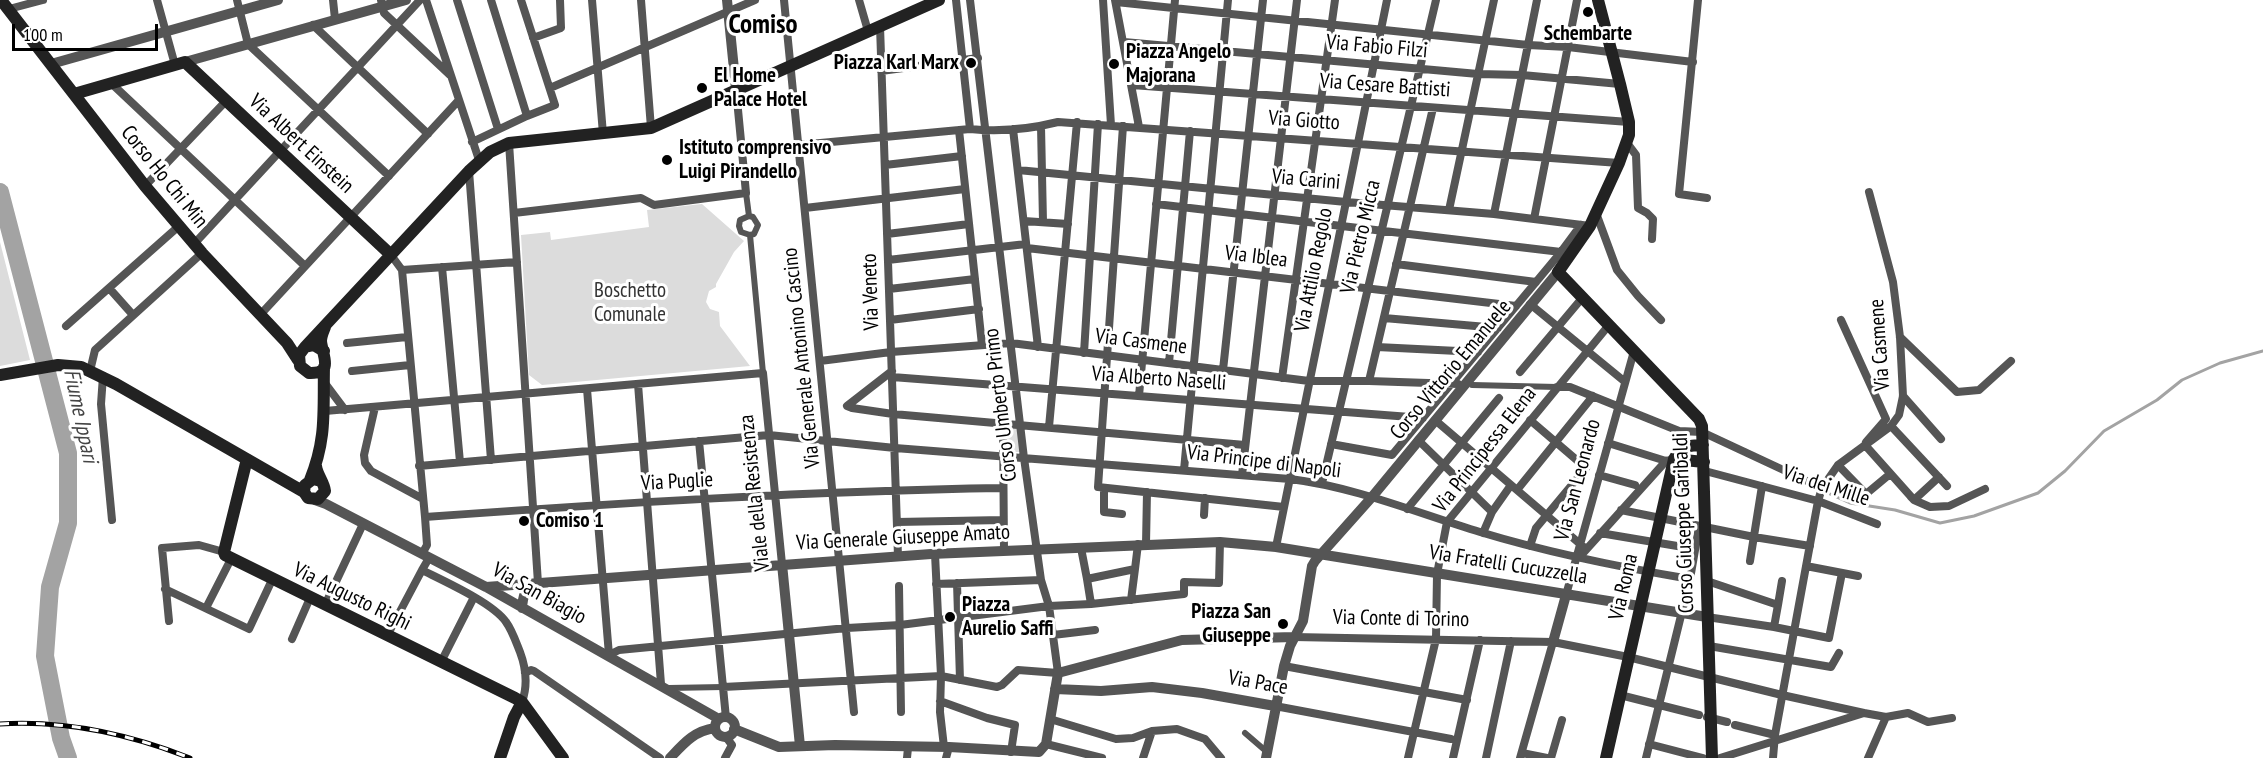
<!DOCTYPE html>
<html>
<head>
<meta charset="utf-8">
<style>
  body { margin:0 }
  #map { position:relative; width:2263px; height:758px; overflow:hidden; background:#fff; font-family:"PT Sans Narrow",sans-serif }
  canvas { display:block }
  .scale { position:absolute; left:12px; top:24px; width:146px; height:27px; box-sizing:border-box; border:3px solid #000; border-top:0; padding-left:8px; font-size:18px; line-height:21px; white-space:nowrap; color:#000; -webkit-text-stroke:4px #fff; paint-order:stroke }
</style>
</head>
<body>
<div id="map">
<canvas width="2263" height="758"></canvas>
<div class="scale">100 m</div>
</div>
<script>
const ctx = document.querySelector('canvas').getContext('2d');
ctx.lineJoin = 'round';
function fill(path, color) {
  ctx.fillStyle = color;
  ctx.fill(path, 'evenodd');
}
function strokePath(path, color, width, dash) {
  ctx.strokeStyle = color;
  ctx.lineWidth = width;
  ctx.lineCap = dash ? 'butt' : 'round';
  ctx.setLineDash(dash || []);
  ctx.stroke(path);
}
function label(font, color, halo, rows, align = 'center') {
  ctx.font = font + ' "PT Sans Narrow",sans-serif';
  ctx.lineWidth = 6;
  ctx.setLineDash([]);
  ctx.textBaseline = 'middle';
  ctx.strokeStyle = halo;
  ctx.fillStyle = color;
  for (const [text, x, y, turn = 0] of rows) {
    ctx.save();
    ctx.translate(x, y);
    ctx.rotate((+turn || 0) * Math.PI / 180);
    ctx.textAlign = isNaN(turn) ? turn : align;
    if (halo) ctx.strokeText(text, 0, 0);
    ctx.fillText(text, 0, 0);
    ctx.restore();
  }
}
const green = new Path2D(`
  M 702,204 L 744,241 L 734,252 L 716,284 L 716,287 L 709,291 L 706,302 L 710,309 L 719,312 L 720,326 L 750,366 L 542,385 L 529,375 L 521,235 L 550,232 L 551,240 L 649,227 L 647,210 Z
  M 0,242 L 30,360 L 0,366 Z
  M 1007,427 L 1017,428 L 1020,452 L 1007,452 Z`);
const stream = new Path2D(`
  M 1830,494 L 1850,503 L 1895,510 L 1940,523 L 1974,516 L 2038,493 L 2065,471 L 2104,431 L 2157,400 L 2182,380 L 2220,363 L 2263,351`);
const river = new Path2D(`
  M 0,192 L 68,453 L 68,523 L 50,587 L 45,656 L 61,738 L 68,758`);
const pedestrian = new Path2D(`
  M 746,193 L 749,216 L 740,220 L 739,226 L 741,232 L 750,235 L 763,373
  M 749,216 L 753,217 L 758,225 L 754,234 L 750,235
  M 1472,385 L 1557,387
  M 669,688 L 723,687
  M 1245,733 L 1267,752`);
const minor = new Path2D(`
  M 157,0 L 175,65
  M 237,0 L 248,44 L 389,176
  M 333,0 L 335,19
  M 381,0 L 384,13 L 450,75
  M 426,0 L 479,160
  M 457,0 L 498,129
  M 521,0 L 555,105 L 527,116
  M 592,0 L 603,134
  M 641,0 L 651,128
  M 784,0 L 854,712
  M 859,0 L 868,31
  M 956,0 L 970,129
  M 1103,0 L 1111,125
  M 1115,0 L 1139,127
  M 1698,0 L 1679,194 L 1707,198
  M 1116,2 L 1528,45 L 1568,47 L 1693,62
  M 9,9 L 43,0
  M 313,25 L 428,134
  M 880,26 L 898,556
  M 533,38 L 561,28 L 560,0
  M 1124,42 L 1478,74 L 1522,75 L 1620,84
  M 881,71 L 978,58
  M 111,83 L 305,266
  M 1132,85 L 1629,122
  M 550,88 L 755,0
  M 1041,126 L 1043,222
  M 1123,126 L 1098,487 L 1284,507
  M 1013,129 L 1038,347
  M 959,130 L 982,345
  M 472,142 L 527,116 L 491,0
  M 509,143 L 538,583
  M 1627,143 L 1636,155 L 1638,208 L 1647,213 L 1653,219 L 1652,239
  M 799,145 L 970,129 C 999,132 1030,129 1058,122 L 1619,163
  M 885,165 L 962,156
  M 1018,170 L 1346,202 L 1494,214 L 1590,226
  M 469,171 L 491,460
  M 145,186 L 226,101
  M 1156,204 L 1561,252
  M 805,208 L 965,189
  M 1449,210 L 1494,0
  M 514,213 L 641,198 L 654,205 L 746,193 L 736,89
  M 1596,213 L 1617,270 L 1638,296 L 1661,320
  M 1494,214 L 1537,0
  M 1534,219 L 1577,0
  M 1024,221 L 1068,224
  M 887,234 L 969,224
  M 194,244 L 420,0
  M 1027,248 L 1516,306
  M 391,255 L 402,270 L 425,517 L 427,545 L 422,554
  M 888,260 L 1026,244
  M 1396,264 L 1536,282
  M 442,267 L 460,462
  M 402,270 L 517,262
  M 109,288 L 133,315
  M 889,289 L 975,279
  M 1530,304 L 1624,381
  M 260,315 L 459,100
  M 1384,318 L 1498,328
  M 890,320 L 979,309
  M 1841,320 L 1886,419 L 1866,442
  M 66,326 L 179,226
  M 1900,337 L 1957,392 L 1979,390 L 2011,361
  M 347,343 L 407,337
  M 1377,347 L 1478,352
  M 1084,353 L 1098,124
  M 820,361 L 891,352 L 1011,343 L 1309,381 L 1369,381 L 1458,384
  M 1169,363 L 1190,131
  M 1223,370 L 1263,0
  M 90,371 L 95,350 L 202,253
  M 352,371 L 410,365
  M 892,371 L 847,406 L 852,408 L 893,414 L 1245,445
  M 1520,372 L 1583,297
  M 103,376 L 101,404 L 112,520
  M 892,377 L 1423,418
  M 1282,378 L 1335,0
  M 1369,381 L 1433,108
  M 324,382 L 345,410
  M 638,384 L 661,684
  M 1557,387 L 1570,387 L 1679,431 L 1702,432 L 1822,488 L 1838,465 L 1891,426 L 1899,415 L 1903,396 L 1900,337 L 1893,282 L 1869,192
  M 587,389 L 609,655 L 619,650 L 847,628 L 900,625 L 1049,606 L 1091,604 L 1184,594 L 1184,582 L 1219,583 L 1220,542
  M 1139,396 L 1175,0
  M 1903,396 L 1941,439
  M 375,407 L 364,455 L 365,463 L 371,471 L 423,499
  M 325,411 L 763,373 L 782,564
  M 1435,420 L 1586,549
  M 1003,423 L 1004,551
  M 1891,426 L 1947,486
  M 1049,427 L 1077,122
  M 1418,440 L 1492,512
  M 699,441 L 726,718
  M 1608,443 L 1666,461 L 1671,460
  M 1331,444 L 1392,455 L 1561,252 L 1581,225
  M 1865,445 L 1914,500 L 1930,507 L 1949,506 L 1985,489
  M 1838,465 L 1866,494 L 1890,474
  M 419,466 L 769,435 L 895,448 L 1290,479 C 1355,487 1417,513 1480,532 C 1549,553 1619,567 1690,579
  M 1184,470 L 1228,0
  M 1705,471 L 1818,501 L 1877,524
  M 1242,475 L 1297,0
  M 1599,475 L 1635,485
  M 1322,483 L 1436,0
  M 1104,488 L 1104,512 L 1122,514
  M 1517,490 L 1593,396
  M 1911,497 L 1914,500 L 1939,477
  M 1407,509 L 1499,398
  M 1621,510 L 1754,537 L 1810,546
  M 1204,515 L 1205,498
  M 425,517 C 618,503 810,491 1003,488
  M 897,522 L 1003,520
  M 1483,533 L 1492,512 L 1511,485
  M 1600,533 L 1695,549
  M 1146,544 L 1147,492
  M 1530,546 L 1536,528 L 1586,468 L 1530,420
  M 1276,547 L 1387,0
  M 1081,548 L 1087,579 L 1135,569 L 1138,544
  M 1584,552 L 1666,461
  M 935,554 L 941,676 L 940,712 L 944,747
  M 429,558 L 422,570 C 444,581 493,603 506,622 C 512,630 516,642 520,652 C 526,668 528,685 522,702
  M 1750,561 L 1762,486
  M 1806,566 L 1858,576
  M 1087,579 L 1091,604
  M 1707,581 L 1778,605 L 1774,627
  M 957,583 L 960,680
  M 936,584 L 1041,580
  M 899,586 L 901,712
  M 165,589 L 249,629 L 272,580
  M 1566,595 L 1634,351
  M 1131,600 L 1135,569
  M 325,605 L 363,524
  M 1778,605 L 1782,581
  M 206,608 L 231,559
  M 1707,617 L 1774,627 L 1829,638 L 1842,573
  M 169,621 L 162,548 L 199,545 L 224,552
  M 1053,635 L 1095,630
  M 387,636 L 422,570
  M 1294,637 L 1553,642 L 1628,657 L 1782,695 L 1864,713
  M 292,639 L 310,598
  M 1709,646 L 1831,667 L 1839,653
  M 441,662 L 474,597
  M 1284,666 L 1467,700
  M 525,673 L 531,670 L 534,671 L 660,758
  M 723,687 L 941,676 L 997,687 L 1002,685 L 1018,670 L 1058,673 L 1049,606 L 1041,580 L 1024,458 L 970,0
  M 1620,695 L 1699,715
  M 940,701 L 987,718 L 1015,725 L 1011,752
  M 1275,706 L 1451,739
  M 1707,717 L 1727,722
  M 1886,717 L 1908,713 L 1928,722 L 1952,718
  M 1050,719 L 1116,739 L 1133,738 L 1152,731 L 1177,729 L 1205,739 L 1221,758
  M 1735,725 L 1775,735
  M 1046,744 L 1102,758
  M 1649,744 L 1703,758
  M 1522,753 L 1547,758
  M 725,758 L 732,745 L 726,737
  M 907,758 L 908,748
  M 946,758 L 949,747
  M 1143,758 L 1152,731
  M 1408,758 L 1436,639 L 1437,574 L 1447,522 L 1609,325
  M 1453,758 L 1480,640
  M 1486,758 L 1511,641
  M 1520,758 L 1553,642
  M 1551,758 L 1562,720
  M 1646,758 L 1690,579 L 1699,527
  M 1720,758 L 1864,713 L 1886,717 L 1868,758
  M 1773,758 L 1775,735 L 1818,501 L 1822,488`);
const tertiary = new Path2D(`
  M 727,0 L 736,89
  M 185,62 L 406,0
  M 51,64 L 278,0
  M 315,500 L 326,504 L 486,587 L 719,719
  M 782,564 L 800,746
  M 486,587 L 931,554 L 1220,542 L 1276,547 L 1707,617
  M 522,608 C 523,597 524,591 532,584
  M 1553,642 L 1566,595
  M 1055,689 L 1101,691 L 1152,687 L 1202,693 L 1275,706
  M715 727a10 10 0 1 1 20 0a10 10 0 1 1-20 0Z
  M 734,729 L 779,747 L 835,745 L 949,747 L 1039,752 L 1046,744 L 1058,673 L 1182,640 L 1294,637
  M 670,758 C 684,743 694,731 715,728
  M 1266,758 L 1284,666 L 1290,646 L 1303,621 L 1312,566 L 1315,561 L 1372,497 L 1558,272`);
const secondary = new Path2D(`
  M 1,0 L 145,186 L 202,253 L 287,343 L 298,360
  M 1598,0 L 1620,84 L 1629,122 L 1629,135 L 1619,163 L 1590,226 L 1558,272 L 1699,419 L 1702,426 L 1712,758
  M 74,94 L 185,62 L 391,255
  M 305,347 L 469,171 L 490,152 L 509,143 L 651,128 L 939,0
  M 324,351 L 314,345 L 305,347 L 299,355 L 300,366 L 309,373 C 335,374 322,355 321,341 C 321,336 323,332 325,327
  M 0,375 L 58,365 L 81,367 L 116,384 L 304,492
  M 247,459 L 224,552 L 225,555 L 515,698 L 522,702 L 563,758
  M 1674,459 L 1704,462
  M 316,466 C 317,475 324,482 325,491 L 318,499 L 308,498 L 304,492 L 305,485 L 313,479 L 321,481
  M 310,480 C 327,438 323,411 324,367
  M 500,758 L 514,717 L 522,702
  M 1606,758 L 1674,459 C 1681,446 1689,445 1703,445`);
const rail = new Path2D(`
  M 0,724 C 66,720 129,734 190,758`);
const markers = [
  [1588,12,6,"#000"],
  [971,63,6,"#000"],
  [1114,64,6,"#000"],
  [702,88,6,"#000"],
  [667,160,6,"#000"],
  [524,521,6,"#000"],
  [950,617,6,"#000"],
  [1283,624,6,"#000"]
];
const poiNames = [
  ["Schembarte",1588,34,"center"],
  ["Piazza Angelo",1126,52],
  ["Majorana",1126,76],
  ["Piazza Karl Marx",959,63,"right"],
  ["El Home",714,76],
  ["Palace Hotel",714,100],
  ["Istituto comprensivo",679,148],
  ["Luigi Pirandello",679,172],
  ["Comiso 1",536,521],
  ["Piazza",962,605],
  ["Aurelio Saffi",962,629],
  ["Piazza San",1271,612,"right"],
  ["Giuseppe",1271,636,"right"]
];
const streetNames = [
  ["Via Fabio Filzi",1377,47,5],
  ["Via Cesare Battisti",1385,86,4],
  ["Via Giotto",1304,121,4],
  ["Via Albert Einstein",301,144,43],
  ["Corso Ho Chi Min",164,177,51],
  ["Via Carini",1306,180,5],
  ["Via Pietro Micca",1361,237,-77],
  ["Via Iblea",1256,257,7],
  ["Via Attilio Regolo",1314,270,-79],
  ["Via Veneto",871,292,-92],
  ["Via Casmene",1141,342,7],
  ["Via Casmene",1880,345,-94],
  ["Via Generale Antonino Cascino",802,358,-96],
  ["Corso Vittorio Emanuele",1451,370,-50],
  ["Via Alberto Naselli",1159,379,4],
  ["Corso Umberto Primo",1001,405,-97],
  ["Via Principessa Elena",1485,450,-52],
  ["Via Principe di Napoli",1264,462,7],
  ["Via San Leonardo",1578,480,-75],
  ["Via Puglie",677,482,-3],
  ["Via dei Mille",1826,486,18],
  ["Viale della Resistenza",755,493,-96],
  ["Corso Giuseppe Garibaldi",1684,523,-92],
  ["Via Generale Giuseppe Amato",903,538,-3],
  ["Via Fratelli Cucuzzella",1508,565,9],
  ["Via Roma",1624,587,-77],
  ["Via San Biagio",539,594,29],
  ["Via Augusto Righi",352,597,26],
  ["Via Conte di Torino",1401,619,1],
  ["Via Pace",1258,683,10]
];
const parkNames = [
  ["Boschetto",630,291],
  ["Comunale",630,315]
];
const waterNames = [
  ["Fiume Ippari",80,416,78]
];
const districtNames = [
  ["Comiso",763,25]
];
fill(green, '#dcdcdc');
strokePath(stream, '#a3a3a3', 3);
strokePath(river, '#a3a3a3', 18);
strokePath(pedestrian, '#555', 6);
strokePath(minor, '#555', 8);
strokePath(tertiary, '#555', 10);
strokePath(secondary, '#222', 12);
strokePath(rail, '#000', 5);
strokePath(rail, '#fff', 3, [9]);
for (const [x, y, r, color] of markers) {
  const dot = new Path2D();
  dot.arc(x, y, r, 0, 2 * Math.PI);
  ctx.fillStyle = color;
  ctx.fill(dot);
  strokePath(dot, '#fff', 2);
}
label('bold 21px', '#000', '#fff', poiNames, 'left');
label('21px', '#000', '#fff', streetNames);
label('21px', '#333', '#fff', parkNames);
label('italic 22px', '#444', '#fff', waterNames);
label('bold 27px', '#000', '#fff', districtNames);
</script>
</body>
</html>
